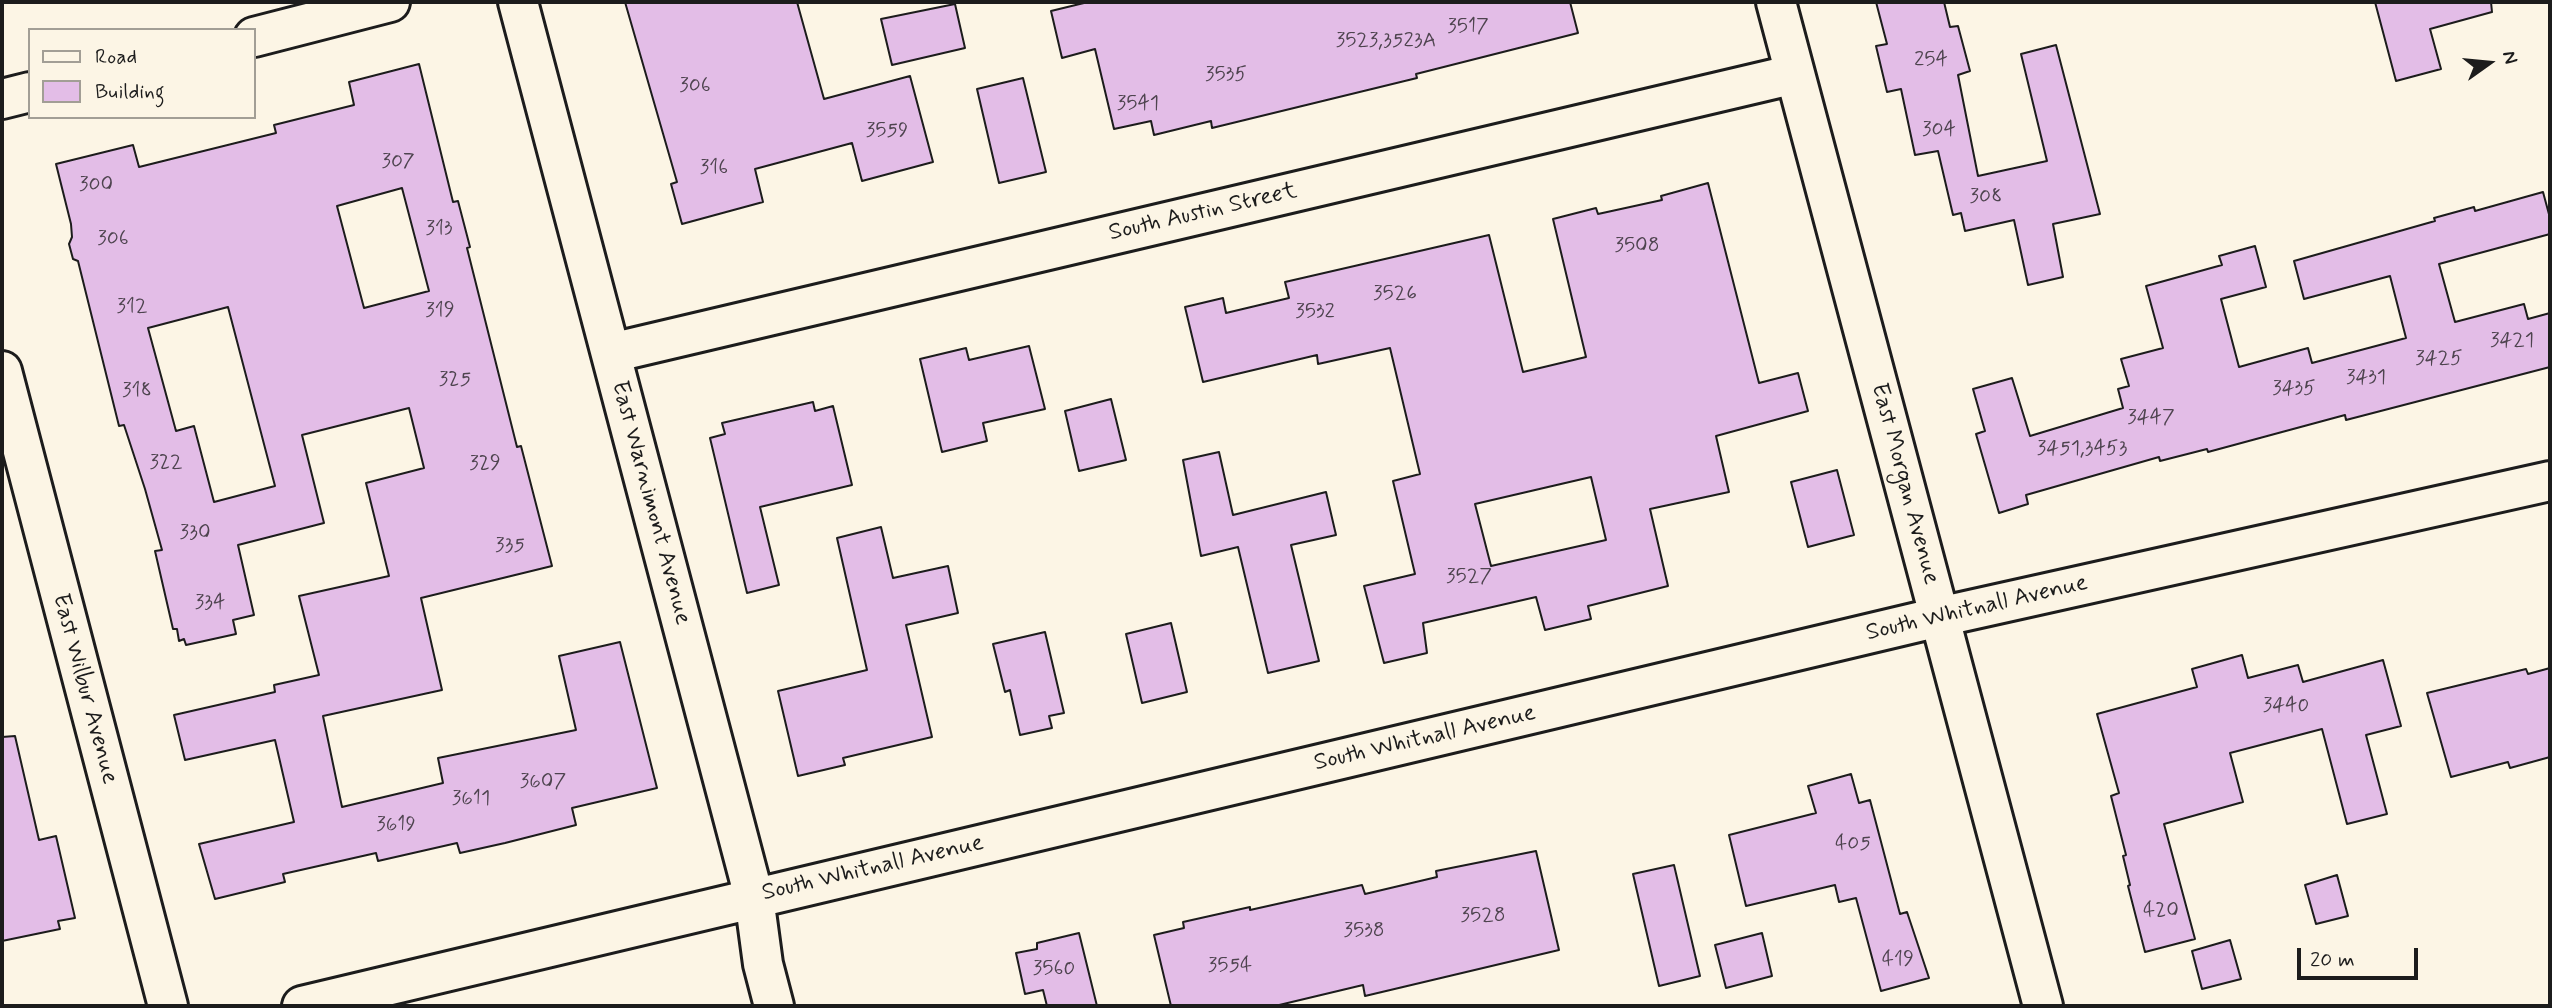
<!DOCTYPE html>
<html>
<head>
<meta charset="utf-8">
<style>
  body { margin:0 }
  #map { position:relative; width:2552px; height:1008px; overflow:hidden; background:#fcf5e5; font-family:Mynerve,sans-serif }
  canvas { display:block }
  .frame { position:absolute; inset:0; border:4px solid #1c1c1c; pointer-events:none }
  .legend { position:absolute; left:28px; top:28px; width:228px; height:91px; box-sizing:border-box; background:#fcf5e5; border:2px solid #a29e95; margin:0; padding:9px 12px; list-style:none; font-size:21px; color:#1c1c1c }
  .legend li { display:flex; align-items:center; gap:14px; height:35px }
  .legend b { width:35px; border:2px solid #a29e95 }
  .north { position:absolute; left:2454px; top:28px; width:70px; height:70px; -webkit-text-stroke:5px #fcf5e5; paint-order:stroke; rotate:75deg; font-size:19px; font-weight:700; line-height:28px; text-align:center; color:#1c1c1c }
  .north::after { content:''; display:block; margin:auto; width:24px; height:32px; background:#1c1c1c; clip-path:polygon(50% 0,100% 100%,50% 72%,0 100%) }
  .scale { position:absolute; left:2297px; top:948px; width:121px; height:32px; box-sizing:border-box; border:4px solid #1c1c1c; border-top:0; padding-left:9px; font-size:21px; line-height:24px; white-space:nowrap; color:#1c1c1c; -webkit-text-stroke:5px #fcf5e5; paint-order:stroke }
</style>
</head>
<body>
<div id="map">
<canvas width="2552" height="1008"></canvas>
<div class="frame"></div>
<ul class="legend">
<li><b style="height:9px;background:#fcf5e5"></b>Road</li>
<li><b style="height:19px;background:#e3bde7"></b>Building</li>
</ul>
<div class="north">N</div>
<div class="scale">20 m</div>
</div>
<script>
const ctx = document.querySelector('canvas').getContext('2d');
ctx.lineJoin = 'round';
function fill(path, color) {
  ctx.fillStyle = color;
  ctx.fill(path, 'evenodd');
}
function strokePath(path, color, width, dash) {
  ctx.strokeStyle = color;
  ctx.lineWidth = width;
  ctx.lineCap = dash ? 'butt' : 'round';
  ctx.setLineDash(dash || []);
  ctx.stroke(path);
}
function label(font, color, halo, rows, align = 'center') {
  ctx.font = font + ' Mynerve,sans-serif';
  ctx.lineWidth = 5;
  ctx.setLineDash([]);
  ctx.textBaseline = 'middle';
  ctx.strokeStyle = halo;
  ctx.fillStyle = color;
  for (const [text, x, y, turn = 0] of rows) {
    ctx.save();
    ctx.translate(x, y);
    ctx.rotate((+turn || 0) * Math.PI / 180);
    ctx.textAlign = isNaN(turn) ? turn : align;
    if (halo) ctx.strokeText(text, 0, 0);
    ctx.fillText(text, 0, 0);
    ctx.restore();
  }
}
const building = new Path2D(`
  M 625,2 L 797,2 L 824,99 L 910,76 L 933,162 L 862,181 L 852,143 L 755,169 L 763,202 L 682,224 L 671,184 L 677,182 Z
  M 1088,2 L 1570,2 L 1578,33 L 1416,74 L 1417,78 L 1212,128 L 1211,121 L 1154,135 L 1151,121 L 1114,129 L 1095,49 L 1062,58 L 1051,11 Z
  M 1876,2 L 1944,2 L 1950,27 L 1958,26 L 1970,71 L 1958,75 L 1978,176 L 2047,161 L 2021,54 L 2056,45 L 2100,214 L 2053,224 L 2063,277 L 2028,285 L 2014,220 L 1965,231 L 1961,213 L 1953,215 L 1938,151 L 1915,155 L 1901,89 L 1887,92 L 1876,46 L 1887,44 Z
  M 2375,2 L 2491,2 L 2492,12 L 2430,29 L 2441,69 L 2396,81 Z
  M 955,4 L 965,48 L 892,65 L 881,19 Z
  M 419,64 L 453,202 L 458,201 L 470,247 L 467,248 L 517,447 L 521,446 L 552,566 L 421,598 L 442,690 L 323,716 L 342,807 L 443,783 L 438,758 L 576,730 L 559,656 L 620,642 L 657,788 L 572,808 L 576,825 L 505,843 L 460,853 L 457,843 L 378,861 L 376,853 L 283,874 L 285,882 L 215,899 L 199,844 L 294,822 L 275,740 L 185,760 L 174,715 L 275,692 L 274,685 L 319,675 L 299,596 L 389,576 L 366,483 L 424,468 L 409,408 L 302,435 L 324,523 L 238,545 L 254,615 L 233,620 L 236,634 L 186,645 L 184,639 L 179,641 L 177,629 L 173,629 L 155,551 L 162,550 L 145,489 L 124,425 L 119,426 L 78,261 L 73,259 L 69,244 L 72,237 L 71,224 L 56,164 L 133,145 L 139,167 L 276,133 L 274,125 L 354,105 L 349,82 ZM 402,188 L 429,291 L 364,308 L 337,206 ZM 228,307 L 275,486 L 214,502 L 194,426 L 176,431 L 148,328 Z
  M 1023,78 L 1046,172 L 999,183 L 977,89 Z
  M 1708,183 L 1759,383 L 1798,373 L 1808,411 L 1716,436 L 1729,492 L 1650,509 L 1668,586 L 1588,606 L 1591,619 L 1545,630 L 1536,597 L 1423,623 L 1427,653 L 1384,663 L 1364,586 L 1415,574 L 1393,481 L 1420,474 L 1390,348 L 1318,364 L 1317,355 L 1203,382 L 1185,307 L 1223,298 L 1226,313 L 1289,298 L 1285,282 L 1489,235 L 1523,372 L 1586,357 L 1553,219 L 1596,208 L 1598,214 L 1662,200 L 1661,196 ZM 1591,477 L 1606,540 L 1491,566 L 1475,504 Z
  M 2543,192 L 2550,218 L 2550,234 L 2439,264 L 2455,322 L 2524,304 L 2528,319 L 2550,313 L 2550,367 L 2346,420 L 2345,415 L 2208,452 L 2207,449 L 2160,461 L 2159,457 L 2026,495 L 2028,504 L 1999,513 L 1976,434 L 1985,431 L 1973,389 L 2012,378 L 2030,436 L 2123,408 L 2118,389 L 2129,386 L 2121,359 L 2163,348 L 2146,286 L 2222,265 L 2219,256 L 2255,246 L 2266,287 L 2221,299 L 2239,367 L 2308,348 L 2312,363 L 2406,338 L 2390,276 L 2304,299 L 2294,261 L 2435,221 L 2434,218 L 2474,207 L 2475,211 Z
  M 1029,346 L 1045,409 L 983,423 L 987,441 L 942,452 L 920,359 L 966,348 L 969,360 Z
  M 1111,399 L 1126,460 L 1079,471 L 1065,411 Z
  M 813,402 L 815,411 L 833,406 L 852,485 L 760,507 L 779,585 L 747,593 L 710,438 L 725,434 L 722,423 Z
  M 1219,452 L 1233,515 L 1326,492 L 1336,535 L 1291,545 L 1319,661 L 1268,673 L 1238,547 L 1201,556 L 1183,460 Z
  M 1837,470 L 1854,535 L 1808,547 L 1791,482 Z
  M 881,527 L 893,578 L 948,566 L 958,613 L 906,625 L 932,737 L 843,758 L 845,765 L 798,776 L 778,691 L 867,670 L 837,538 Z
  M 1171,623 L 1187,692 L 1142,703 L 1126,634 Z
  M 1045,632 L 1064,713 L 1049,716 L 1052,728 L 1020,735 L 1010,690 L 1005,692 L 993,644 Z
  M 2242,655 L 2248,678 L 2298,665 L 2303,682 L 2383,660 L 2401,726 L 2366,735 L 2387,814 L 2347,824 L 2322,729 L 2230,753 L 2243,802 L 2164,824 L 2195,939 L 2145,952 L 2128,886 L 2130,885 L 2123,856 L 2126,855 L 2111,796 L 2119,793 L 2097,714 L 2197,687 L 2192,669 Z
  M 2550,668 L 2550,757 L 2510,768 L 2508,762 L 2451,777 L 2427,693 L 2526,669 L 2528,674 Z
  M 15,736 L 39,840 L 56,836 L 75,918 L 58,921 L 60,929 L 2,941 L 2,737 Z
  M 1851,774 L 1859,803 L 1870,800 L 1900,914 L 1907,912 L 1929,978 L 1881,991 L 1856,898 L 1839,902 L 1835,885 L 1746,906 L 1729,835 L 1816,813 L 1808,786 Z
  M 1536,851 L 1559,950 L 1365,996 L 1363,985 L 1275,1006 L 1171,1006 L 1154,935 L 1184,928 L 1183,922 L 1250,907 L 1250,910 L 1362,885 L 1365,894 L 1437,877 L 1436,871 Z
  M 1674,865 L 1700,976 L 1659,986 L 1633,874 Z
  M 2337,875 L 2348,916 L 2316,924 L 2305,885 Z
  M 1079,933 L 1097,1006 L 1047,1006 L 1043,990 L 1025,994 L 1016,953 L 1037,949 L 1037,943 Z
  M 1762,933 L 1772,976 L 1726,988 L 1715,945 Z
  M 2230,940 L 2241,979 L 2202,989 L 2192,951 Z`);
const minor = new Path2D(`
  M 518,2 L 754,897 L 763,964 L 774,1006
  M 1776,2 L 2043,1006
  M 254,37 L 390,2
  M 2,99 L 30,92
  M 611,353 L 1795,74
  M 2,371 L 168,1006
  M 302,1006 L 1939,617 L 2550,481`);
const numberNames = [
  ["3517",1468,28],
  ["3523,3523A",1386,42],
  ["254",1931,61],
  ["3535",1226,76],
  ["306",695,87],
  ["3541",1138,105],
  ["304",1939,131],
  ["3559",887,132],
  ["307",398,163],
  ["316",714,169],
  ["300",96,186],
  ["308",1986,198],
  ["313",439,230],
  ["306",113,240],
  ["3508",1637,247],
  ["3526",1395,295],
  ["312",132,308],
  ["319",440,312],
  ["3532",1315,313],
  ["3421",2512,342],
  ["3425",2439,360],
  ["3431",2366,379],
  ["325",455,381],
  ["3435",2294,390],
  ["318",137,392],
  ["3447",2151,419],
  ["3451,3453",2082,450],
  ["322",166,464],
  ["329",485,465],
  ["330",195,534],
  ["335",510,547],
  ["3527",1469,578],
  ["334",210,604],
  ["3440",2286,707],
  ["3607",543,783],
  ["3611",471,800],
  ["3619",396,826],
  ["405",1853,845],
  ["420",2161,912],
  ["3528",1483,917],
  ["3538",1364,932],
  ["419",1898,961],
  ["3554",1230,967],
  ["3560",1054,970]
];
const streetNames = [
  ["South Austin Street",1203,213,-13],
  ["East Morgan Avenue",1904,484,75],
  ["East Warnimont Avenue",650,503,75],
  ["South Whitnall Avenue",1977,609,-13],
  ["East Wilbur Avenue",84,689,75],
  ["South Whitnall Avenue",1425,739,-13],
  ["South Whitnall Avenue",873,869,-13]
];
fill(building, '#e3bde7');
strokePath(building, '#1c1c1c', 2);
strokePath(minor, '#1c1c1c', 44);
strokePath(minor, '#fcf5e5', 38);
label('21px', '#4e444f', null, numberNames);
label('24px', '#1c1c1c', '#fcf5e5', streetNames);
</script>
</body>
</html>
